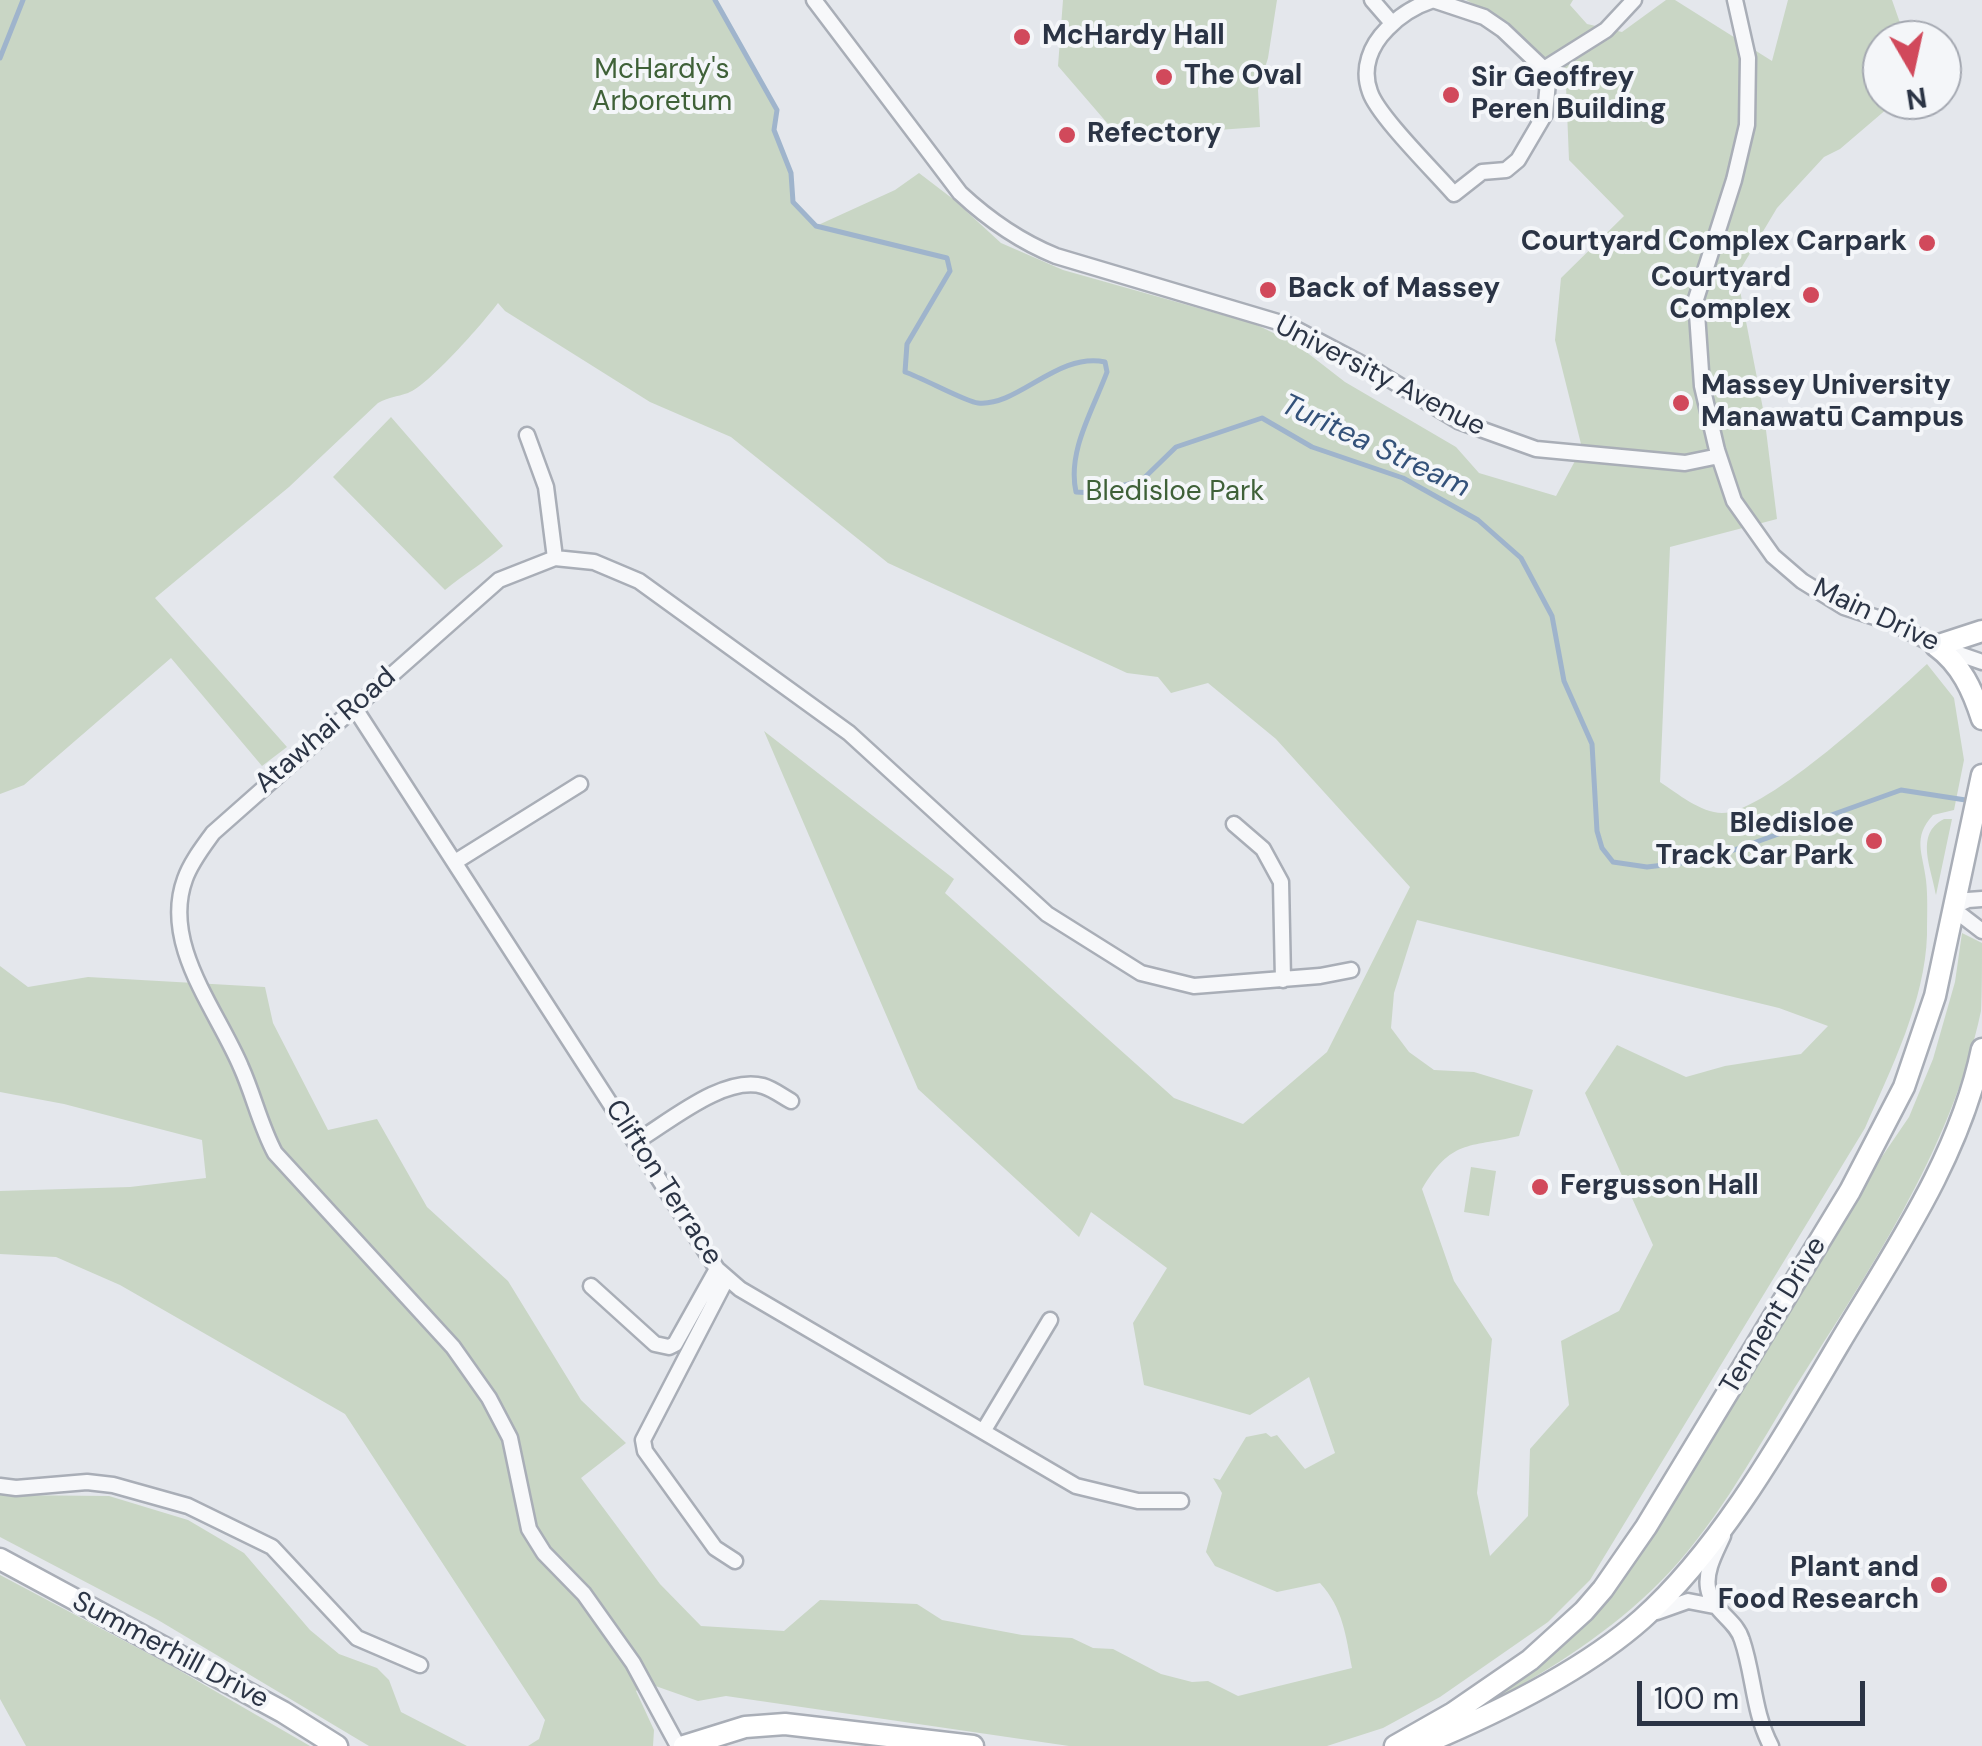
<!DOCTYPE html>
<html>
<head>
<meta charset="utf-8">
<style>
  body { margin:0 }
  #map { position:relative; width:1982px; height:1746px; overflow:hidden; background:#e4e7ec; font-family:"DM Sans",sans-serif }
  canvas { display:block }
  .north { position:absolute; left:1862px; top:20px; width:100px; height:100px; box-sizing:border-box; background:#f4f6f9; border:2px solid #a4a8b1; border-radius:50%; rotate:171deg; font-size:28px; font-weight:700; line-height:40px; text-align:center; color:#2b3445 }
  .north::after { content:''; display:block; margin:auto; width:35px; height:45px; background:#d1495b; clip-path:polygon(50% 0,100% 100%,50% 72%,0 100%) }
  .scale { position:absolute; left:1637px; top:1681px; width:228px; height:45px; box-sizing:border-box; border:5px solid #2b3445; border-top:0; padding-left:12px; font-size:30px; line-height:35px; white-space:nowrap; color:#2b3445; -webkit-text-stroke:8px #f4f6f9; paint-order:stroke }
</style>
</head>
<body>
<div id="map">
<canvas width="1982" height="1746"></canvas>
<div class="north">N</div>
<div class="scale">100 m</div>
</div>
<script>
const ctx = document.querySelector('canvas').getContext('2d');
ctx.lineJoin = 'round';
function fill(path, color) {
  ctx.fillStyle = color;
  ctx.fill(path, 'evenodd');
}
function strokePath(path, color, width, dash) {
  ctx.strokeStyle = color;
  ctx.lineWidth = width;
  ctx.lineCap = dash ? 'butt' : 'round';
  ctx.setLineDash(dash || []);
  ctx.stroke(path);
}
function label(font, color, halo, rows, align = 'center') {
  ctx.font = font + ' "DM Sans",sans-serif';
  ctx.lineWidth = 8;
  ctx.setLineDash([]);
  ctx.textBaseline = 'middle';
  ctx.strokeStyle = halo;
  ctx.fillStyle = color;
  for (const [text, x, y, turn = 0] of rows) {
    ctx.save();
    ctx.translate(x, y);
    ctx.rotate((+turn || 0) * Math.PI / 180);
    ctx.textAlign = isNaN(turn) ? turn : align;
    if (halo) ctx.strokeText(text, 0, 0);
    ctx.fillText(text, 0, 0);
    ctx.restore();
  }
}
const green = new Path2D(`
  M 0,0 L 715,0 L 777,110 L 774,130 L 791,173 L 793,202 L 816,226 L 895,190 L 919,173 L 953,199 L 1001,243 L 1063,270 L 1255,324 L 1296,344 L 1345,382 L 1456,447 L 1479,473 L 1556,496 L 1582,448 L 1555,340 L 1561,278 L 1624,216 L 1569,160 L 1566,86 L 1551,57 L 1542,57 L 1500,18 L 1466,0 L 1573,0 L 1570,5 L 1587,24 L 1622,32 L 1666,0 L 1675,0 L 1772,61 L 1788,0 L 1892,0 L 1906,40 L 1882,40 L 1882,100 L 1895,102 L 1840,149 L 1824,157 L 1777,208 L 1737,275 L 1764,414 L 1777,519 L 1670,547 L 1660,782 C 1677,793 1701,813 1722,813 C 1767,813 1891,697 1927,664 L 1954,698 L 1964,760 L 1954,810 L 1933,815 C 1912,838 1923,853 1926,880 C 1928,897 1927,917 1927,935 C 1925,1001 1891,1069 1865,1128 L 1590,1580 L 1548,1622 L 1440,1697 L 1383,1728 L 1327,1746 L 1069,1746 L 726,1696 L 698,1701 L 647,1683 L 636,1691 L 654,1730 L 653,1746 L 528,1746 L 539,1739 L 545,1720 L 345,1414 L 120,1285 L 56,1257 L 0,1254 L 0,1191 L 130,1187 L 206,1178 L 202,1140 L 64,1104 L 0,1092 L 0,966 L 28,987 L 88,977 L 265,987 L 273,1023 L 328,1130 L 377,1119 L 427,1207 L 508,1281 L 581,1400 L 626,1443 L 581,1478 L 660,1584 L 701,1626 L 784,1631 L 820,1600 L 917,1604 L 942,1620 L 1022,1635 L 1072,1638 L 1093,1648 L 1113,1649 L 1161,1674 L 1192,1682 L 1208,1681 L 1238,1696 L 1352,1668 C 1346,1636 1343,1608 1320,1583 L 1277,1592 L 1215,1566 L 1206,1552 L 1222,1493 L 1213,1478 L 1220,1480 L 1246,1437 L 1266,1433 L 1271,1437 L 1277,1435 L 1305,1469 L 1335,1453 L 1309,1377 L 1250,1415 L 1144,1385 L 1133,1323 L 1167,1268 L 1091,1212 L 1079,1237 L 918,1089 L 764,731 L 954,879 L 945,893 L 1174,1098 L 1243,1124 L 1327,1052 L 1410,887 L 1276,739 L 1208,683 L 1171,693 L 1158,677 L 1127,673 L 888,563 L 731,437 L 650,402 L 505,311 L 498,303 C 483,323 429,385 408,393 C 396,397 389,397 378,403 L 289,487 L 155,598 L 287,747 L 262,766 L 171,658 L 24,785 L 0,794 ZM 1417,920 L 1779,1008 L 1828,1026 L 1801,1054 L 1725,1066 L 1686,1077 L 1617,1045 L 1585,1093 L 1653,1245 L 1619,1311 L 1561,1341 L 1569,1405 L 1530,1449 L 1528,1516 L 1490,1556 L 1477,1493 L 1492,1339 L 1454,1281 L 1422,1189 C 1452,1139 1467,1148 1519,1136 L 1533,1090 L 1474,1072 L 1434,1070 L 1409,1052 L 1391,1028 L 1394,993 Z
  M 1063,0 L 1277,0 L 1268,58 L 1258,90 L 1260,127 L 1162,134 L 1129,132 L 1108,124 L 1058,66 Z
  M 391,417 L 503,546 C 484,563 464,574 445,590 L 333,477 Z
  M 1944,819 L 1952,819 L 1936,895 C 1932,869 1914,834 1944,819 Z
  M 1962,933 L 1982,943 C 1982,965 1982,990 1981,1011 C 1951,1152 1865,1277 1789,1397 C 1750,1461 1712,1530 1659,1583 C 1612,1630 1551,1670 1492,1701 L 1573,1637 L 1631,1570 L 1853,1199 L 1909,1117 L 1933,1059 L 1955,982 Z
  M 1471,1167 L 1496,1171 L 1489,1216 L 1464,1212 Z
  M 0,1495 L 109,1496 L 188,1520 L 244,1553 L 310,1630 L 339,1654 L 377,1668 L 389,1680 L 401,1712 L 467,1746 L 369,1746 L 158,1620 L 0,1537 Z
  M 0,1575 L 170,1665 L 310,1746 L 26,1746 L 0,1699 Z`);
const stream = new Path2D(`
  M 715,0 L 777,110 L 774,130 L 791,173 L 793,202 L 816,226 L 947,258 L 950,271 L 907,344 L 905,372 C 923,378 966,402 978,403 C 1018,407 1057,352 1105,362 L 1107,372 C 1093,410 1067,451 1076,492 L 1093,493 L 1141,481 L 1176,447 L 1262,418 L 1312,447 L 1403,478 L 1478,520 L 1521,558 L 1552,616 L 1564,681 L 1592,744 L 1597,831 L 1602,848 L 1613,862 L 1647,867 L 1706,860 L 1901,790 L 1972,801
  M 0,58 L 23,0`);
const minor = new Path2D(`
  M 814,0 L 960,193 C 989,220 1019,241 1056,256 L 1288,325 L 1379,373 L 1458,421 L 1536,449 L 1685,463 L 1719,456
  M 1372,0 L 1392,23
  M 1433,0 L 1484,17 L 1503,30 L 1544,69 L 1548,82 L 1545,114 L 1518,160 L 1506,170 L 1482,172 L 1454,194 C 1435,172 1378,116 1370,92 C 1361,68 1371,45 1387,29 C 1400,15 1415,6 1433,0 Z
  M 1735,0 L 1748,58 L 1747,125 L 1734,180 L 1696,299 L 1702,386 L 1717,450 L 1734,501 L 1773,556 L 1802,581 L 1844,607 L 1893,623 L 1936,646 L 1982,662
  M 1544,69 L 1606,30 L 1634,0
  M 527,435 L 546,487 L 555,558
  M 354,707 L 717,1269 L 740,1289 L 1076,1486 L 1138,1501 L 1181,1501
  M 1234,824 L 1263,849 L 1281,882 L 1283,980
  M 455,862 L 580,784
  M 1952,907 L 1968,900 L 1982,899
  M 1952,908 L 1982,931
  M 637,1141 C 669,1122 724,1075 763,1086 C 773,1089 782,1096 791,1101
  M 727,1278 L 643,1440 L 645,1451 L 715,1548 L 735,1561
  M 591,1286 L 655,1344 L 669,1347 L 675,1344 L 717,1269
  M 984,1430 L 1050,1320
  M 0,1486 L 16,1488 L 87,1482 L 113,1485 L 188,1506 L 272,1547 L 357,1638 L 420,1665
  M 1723,1536 C 1716,1552 1705,1570 1708,1588 C 1712,1612 1736,1619 1742,1640 C 1754,1675 1753,1712 1771,1746
  M 1657,1612 L 1688,1601 L 1714,1606
  M 678,1746 L 633,1663 L 584,1594 L 544,1553 L 529,1529 L 510,1438 L 489,1398 L 453,1347 L 275,1153 C 260,1125 254,1096 241,1067 C 217,1010 161,944 185,879 C 191,862 203,847 213,833 L 499,580 L 555,558 L 594,562 L 639,581 L 849,733 L 1047,914 L 1141,973 L 1194,986 L 1320,976 L 1351,970`);
const secondary = new Path2D(`
  M 1936,646 C 1961,664 1973,691 1982,719
  M 1936,646 L 1982,631
  M 0,1559 L 283,1712 L 337,1746
  M 684,1746 L 745,1727 L 785,1724 L 973,1746
  M 1395,1746 L 1453,1713 L 1530,1660 L 1584,1611 L 1603,1589 L 1646,1527 L 1850,1191 L 1904,1087 L 1935,996 L 1982,775
  M 1418,1746 C 1493,1715 1581,1673 1642,1619 C 1722,1548 1786,1433 1840,1342 C 1895,1250 1960,1156 1982,1049`);
const markers = [
  [1022,37,10,"#d1495b"],
  [1164,77,10,"#d1495b"],
  [1451,95,10,"#d1495b"],
  [1067,135,10,"#d1495b"],
  [1927,243,10,"#d1495b"],
  [1268,290,10,"#d1495b"],
  [1811,295,10,"#d1495b"],
  [1681,403,10,"#d1495b"],
  [1874,841,10,"#d1495b"],
  [1540,1187,10,"#d1495b"],
  [1939,1585,10,"#d1495b"]
];
const poiNames = [
  ["McHardy Hall",1042,37],
  ["The Oval",1184,77],
  ["Sir Geoffrey",1471,79],
  ["Peren Building",1471,111],
  ["Refectory",1087,135],
  ["Courtyard Complex Carpark",1907,243,"right"],
  ["Courtyard",1791,279,"right"],
  ["Complex",1791,311,"right"],
  ["Back of Massey",1288,290],
  ["Massey University",1701,387],
  ["Manawatū Campus",1701,419],
  ["Bledisloe",1854,825,"right"],
  ["Track Car Park",1854,857,"right"],
  ["Fergusson Hall",1560,1187],
  ["Plant and",1919,1569,"right"],
  ["Food Research",1919,1601,"right"]
];
const parkNames = [
  ["McHardy's",662,71],
  ["Arboretum",662,103],
  ["Bledisloe Park",1175,493]
];
const streetNames = [
  ["University Avenue",1380,377,27],
  ["Main Drive",1876,616,25],
  ["Atawhai Road",326,731,-41],
  ["Clifton Terrace",663,1183,57],
  ["Tennent Drive",1774,1316,-59],
  ["Summerhill Drive",170,1651,28]
];
const waterNames = [
  ["Turitea Stream",1375,447,25]
];
fill(green, '#c9d6c5');
strokePath(stream, '#9fb4cc', 5);
strokePath(minor, '#a9aeb7', 19);
strokePath(secondary, '#a9aeb7', 25);
strokePath(minor, '#f7f8fa', 14);
strokePath(secondary, '#fff', 20);
for (const [x, y, r, color] of markers) {
  const dot = new Path2D();
  dot.arc(x, y, r, 0, 2 * Math.PI);
  ctx.fillStyle = color;
  ctx.fill(dot);
  strokePath(dot, '#f4f6f9', 4);
}
label('bold 28px', '#2b3445', '#f4f6f9', poiNames, 'left');
label('28px', '#3f6138', '#f4f6f9', parkNames);
label('28px', '#2b3445', '#f4f6f9', streetNames);
label('italic 30px', '#34527a', '#f4f6f9', waterNames);
</script>
</body>
</html>
